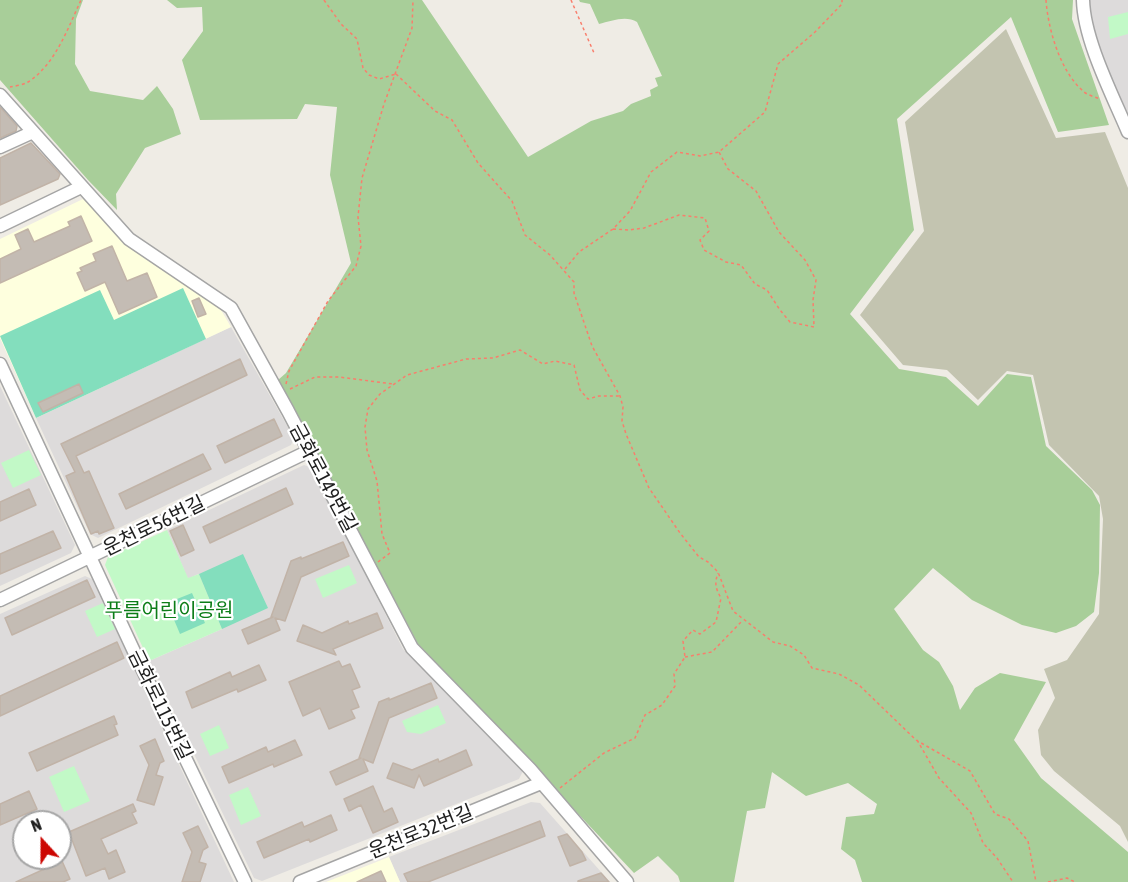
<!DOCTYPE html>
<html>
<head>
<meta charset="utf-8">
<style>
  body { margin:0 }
  #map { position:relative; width:1128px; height:882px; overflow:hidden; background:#efece5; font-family:"Asap Condensed",sans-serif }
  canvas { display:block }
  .north { position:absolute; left:12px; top:810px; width:60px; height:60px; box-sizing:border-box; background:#fff; border:2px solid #a5a5a5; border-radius:50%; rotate:339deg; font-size:16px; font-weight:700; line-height:24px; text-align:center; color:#1e1e1e }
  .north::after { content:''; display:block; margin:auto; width:21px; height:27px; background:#cc0601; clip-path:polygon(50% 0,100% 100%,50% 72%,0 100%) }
</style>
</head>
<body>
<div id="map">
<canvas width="1128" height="882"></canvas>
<div class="north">N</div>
</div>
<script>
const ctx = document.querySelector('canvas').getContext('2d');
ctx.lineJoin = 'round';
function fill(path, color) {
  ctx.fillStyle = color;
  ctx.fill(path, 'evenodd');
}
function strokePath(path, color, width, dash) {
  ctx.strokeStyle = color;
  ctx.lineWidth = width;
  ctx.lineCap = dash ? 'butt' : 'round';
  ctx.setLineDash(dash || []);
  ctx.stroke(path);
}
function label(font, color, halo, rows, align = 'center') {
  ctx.font = font + ' "Asap Condensed","Noto Sans KR",sans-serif';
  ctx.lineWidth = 4.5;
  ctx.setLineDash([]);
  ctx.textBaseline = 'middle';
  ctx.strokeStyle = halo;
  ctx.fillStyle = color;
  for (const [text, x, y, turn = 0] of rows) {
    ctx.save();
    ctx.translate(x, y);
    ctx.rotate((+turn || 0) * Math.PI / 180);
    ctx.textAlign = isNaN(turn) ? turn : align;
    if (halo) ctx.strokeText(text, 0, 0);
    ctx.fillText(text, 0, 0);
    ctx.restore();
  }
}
const residential = new Path2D(`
  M 1083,0 L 1128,0 L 1128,132 Z
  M 231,327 L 294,438 L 291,445 L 98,538 L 90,534 L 36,418 Z
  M 0,386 L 75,545 L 71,553 L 0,586 Z
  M 304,465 L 312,468 L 403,649 L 523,771 L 519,779 L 262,881 L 254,878 L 149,661 L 222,629 L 198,574 L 188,579 L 167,530 Z
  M 85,576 L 92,579 L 234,882 L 0,882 L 0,614 ZM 24,822 L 60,822 L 60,858 L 24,858 Z
  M 531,802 L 540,803 L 610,882 L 400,882 L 389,857 Z`);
const education = new Path2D(`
  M 83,199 L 128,244 L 221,310 L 231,327 L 36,418 L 0,338 L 0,239 Z
  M 389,857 L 400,882 L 326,882 Z`);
const construction = new Path2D(`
  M 1006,29 L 1056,138 L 1105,132 L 1128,188 L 1128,842 L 1120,826 L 1054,771 L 1041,755 L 1038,730 L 1055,698 L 1044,669 L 1067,660 L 1099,614 L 1103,519 L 1099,496 L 1049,445 L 1033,375 L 1007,371 L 978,400 L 947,370 L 903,365 L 860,315 L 924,231 L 905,122 Z`);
const forest = new Path2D(`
  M 0,0 L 83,0 L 76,19 L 75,64 L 90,91 L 143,100 L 157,86 L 173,109 L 181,134 L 145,148 L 116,194 L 117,210 L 88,180 L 0,80 Z
  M 167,0 L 422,0 L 528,157 L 591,121 L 623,111 L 631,104 L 651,96 L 650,90 L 658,86 L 655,78 L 662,76 L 637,22 C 626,15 611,21 599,24 L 590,4 L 580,2 L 579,0 L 1073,0 L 1072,19 L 1109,125 L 1058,132 L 1011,17 L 897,119 L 914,230 L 850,314 L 899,369 L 946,377 L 978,406 L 1007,374 L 1031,377 L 1046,446 L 1092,490 L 1100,505 L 1099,573 L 1094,612 L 1076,626 L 1056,633 L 1022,625 L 972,600 L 933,568 L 894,609 L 923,650 L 939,662 L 953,686 L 960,710 L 975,688 L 1000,673 L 1046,682 L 1014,740 L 1041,778 L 1128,852 L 1128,882 L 862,882 L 855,860 L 841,849 L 846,817 L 874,814 L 877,804 L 848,783 L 806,796 L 772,772 L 765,808 L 747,811 L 734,882 L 680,882 L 678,876 L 658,856 L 634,873 L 418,644 L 278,380 L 286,373 L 351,263 L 330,175 L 337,107 L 305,104 L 297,119 L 200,120 L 182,60 L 203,31 L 202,7 L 177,8 Z`);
const park = new Path2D(`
  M 1128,12 L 1128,34 L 1110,39 L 1108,17 Z
  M 29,450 L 41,475 L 13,488 L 1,463 Z
  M 167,530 L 188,578 L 199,574 L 222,629 L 149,661 L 105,565 L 108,557 Z
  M 349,565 L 357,583 L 323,598 L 315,579 Z
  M 103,603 L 115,629 L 97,637 L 85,611 Z
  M 438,705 L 446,723 L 421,734 L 407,732 L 402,721 Z
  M 219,725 L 229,748 L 210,756 L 200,734 Z
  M 74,766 L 90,801 L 64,812 L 49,777 Z
  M 248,787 L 261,816 L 241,825 L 229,795 Z`);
const pitch = new Path2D(`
  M 183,288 L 206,339 L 36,418 L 0,336 L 100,290 L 114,320 Z
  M 243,554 L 268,608 L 222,629 L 199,574 Z
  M 192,593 L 205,623 L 180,634 L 167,603 Z`);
const building = new Path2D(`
  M 0,107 L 17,126 L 16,131 L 0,138 Z
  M 31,143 L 60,174 L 58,179 L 0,205 L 0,158 Z
  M 81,216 L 92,241 L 0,283 L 0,259 L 21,249 L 15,235 L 28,229 L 34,242 L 70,226 L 68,222 Z
  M 112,246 L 127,281 L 147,273 L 157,297 L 119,314 L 105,282 L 85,291 L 77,273 L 82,271 L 80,268 L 96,261 L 93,254 Z
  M 199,298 L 206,314 L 198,317 L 192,301 Z
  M 240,359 L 247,375 L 76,456 L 84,473 L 89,471 L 114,528 L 99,534 L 98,531 L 91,534 L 66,476 L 75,472 L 61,444 Z
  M 79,384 L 83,393 L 43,412 L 38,403 Z
  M 274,419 L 282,436 L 225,463 L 217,446 Z
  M 203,454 L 211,469 L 126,509 L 119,494 Z
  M 286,488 L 293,504 L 210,543 L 203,527 Z
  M 29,489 L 36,505 L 0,521 L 0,502 Z
  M 183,525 L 194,550 L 181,556 L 170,531 Z
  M 53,531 L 61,548 L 0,574 L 0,554 Z
  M 343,542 L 349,556 L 301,577 L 285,621 L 275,618 L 280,630 L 248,644 L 242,630 L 273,617 L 271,617 L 291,561 L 301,557 L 301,559 Z
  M 87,580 L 95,597 L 12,635 L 5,618 Z
  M 377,613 L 383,628 L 333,649 L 336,655 L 297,641 L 303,625 L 322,633 L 348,621 L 349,624 Z
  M 117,642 L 124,658 L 0,716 L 0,696 Z
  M 339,661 L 342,667 L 350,664 L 360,687 L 352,690 L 359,707 L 351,710 L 355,718 L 329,729 L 320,708 L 303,716 L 289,682 Z
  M 259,665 L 266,680 L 238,692 L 237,689 L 192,708 L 186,692 L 230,672 L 232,677 Z
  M 431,683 L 437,698 L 389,718 L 373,763 L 363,759 L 368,771 L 336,785 L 330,772 L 361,758 L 359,758 L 379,702 L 389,698 L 389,700 Z
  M 114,716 L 117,724 L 114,725 L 118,735 L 37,771 L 29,753 Z
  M 155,739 L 164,761 L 160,763 L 156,775 L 163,777 L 154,805 L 137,800 L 149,765 L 140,746 Z
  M 295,740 L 302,755 L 274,767 L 273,764 L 229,783 L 222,767 L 266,747 L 268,752 Z
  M 466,750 L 472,765 L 424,786 L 419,775 L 414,788 L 387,778 L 393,763 L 412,770 L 438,759 L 439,762 Z
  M 373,786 L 384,812 L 392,808 L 398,822 L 373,833 L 361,805 L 349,811 L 344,799 Z
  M 29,791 L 37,809 L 0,825 L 0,804 Z
  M 133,804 L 136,811 L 132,813 L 137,823 L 101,839 L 108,854 L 116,850 L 125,872 L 109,879 L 105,868 L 86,876 L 69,832 Z
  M 331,815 L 337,830 L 310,842 L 309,839 L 264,858 L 257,842 L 302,822 L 304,827 Z
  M 540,821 L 545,836 L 428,882 L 408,882 L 404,874 Z
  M 198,826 L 208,847 L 203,850 L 199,862 L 206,864 L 200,882 L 182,882 L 192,852 L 183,833 Z
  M 567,834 L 582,852 L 586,860 L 570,866 L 558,837 Z
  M 62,861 L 70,879 L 63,882 L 16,882 Z
  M 381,871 L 386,882 L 357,882 Z
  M 601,873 L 609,882 L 578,882 L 578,881 Z`);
const path = new Path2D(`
  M 324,0 L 341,24 L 357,39 L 363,68 L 369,75 L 379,79 L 396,74
  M 571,0 L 594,53
  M 1046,0 C 1048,29 1060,71 1083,91 C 1087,95 1095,97 1100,99
  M 396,74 L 435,111 L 452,120 L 478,163 L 512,201 L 525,235 L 550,255 L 574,282 L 574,293 L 592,346 L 620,396 L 623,407 L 622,421 L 626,434 L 649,488 L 680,533 L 699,557 L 708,562 L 718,572 L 733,611 L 773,642 L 790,646 L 804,655 L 812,668 L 839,674 L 859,685 L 916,740 L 970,771 L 995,814 L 1009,819 L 1028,841 L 1036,882
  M 10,87 C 15,86 23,85 28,82 C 55,65 68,28 81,0
  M 613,229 L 629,230 L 644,228 L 679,215 L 705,218 L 709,231 L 700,240 L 704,250 L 726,262 L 741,265 L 755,284 L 767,290 L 780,310 L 790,322 L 814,327 L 813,300 L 816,280 L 805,260 L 779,232 L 756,191 L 728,169 L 719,152
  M 565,269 L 579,252 L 613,229 L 630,211 L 651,172 L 677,152 L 700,156 L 719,152 L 765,112 L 778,64 L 815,32 L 842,4 L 842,0
  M 286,384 L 289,371 L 328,301 L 356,266 L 361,246 L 358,217 L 362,178 L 384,104 L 412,28 L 413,0
  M 290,389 L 315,377 L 339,377 L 393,384
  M 378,562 L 390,553 L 382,534 L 377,481 L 367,450 L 365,427 L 368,409 L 380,394 L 407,375 L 466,359 L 493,358 L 520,350 L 543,364 L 555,361 L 574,365 L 580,390 L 588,399 L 599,396 L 620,396
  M 685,657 L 712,652 L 743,620
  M 917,740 L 939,778 L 971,813 L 983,843 L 997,858 L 1013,882
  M 560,788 L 604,753 L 635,738 L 645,715 L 662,705 L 675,686 L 674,674 L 685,657 L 683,641 L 693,630 L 700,634 L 716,622 L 721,598 C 716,589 714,584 718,573
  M 1048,882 L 1067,878 L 1075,882`);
const street = new Path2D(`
  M 1083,0 C 1084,40 1112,94 1128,132
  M 0,95 L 129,239 L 231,308 L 288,411 L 412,648 L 530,769 L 627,882
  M 0,147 L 33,132
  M 0,226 L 81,187
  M 0,364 L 138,660 L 245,882
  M 0,600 L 309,451
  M 300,882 L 541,783`);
const streetNames = [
  ["금화로149번길",323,478,62],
  ["운천로56번길",154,526,-26],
  ["금화로115번길",160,705,64],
  ["운천로32번길",421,832,-22]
];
const parkNames = [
  ["푸름어린이공원",169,611]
];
fill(residential, '#dddbdb');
fill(education, '#feffde');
fill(construction, '#c3c4b0');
fill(forest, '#a8ce99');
fill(park, '#c2f9c7');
fill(pitch, '#83debd');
fill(building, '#c4bcb4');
strokePath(building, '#c1b3a7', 1.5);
strokePath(street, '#a5a5a5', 15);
strokePath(path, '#f97e6c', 1.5, [3, 3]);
strokePath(street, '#fff', 12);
label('20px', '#1e1e1e', '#fff', streetNames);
label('20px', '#0c7d18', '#fff', parkNames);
</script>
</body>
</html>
